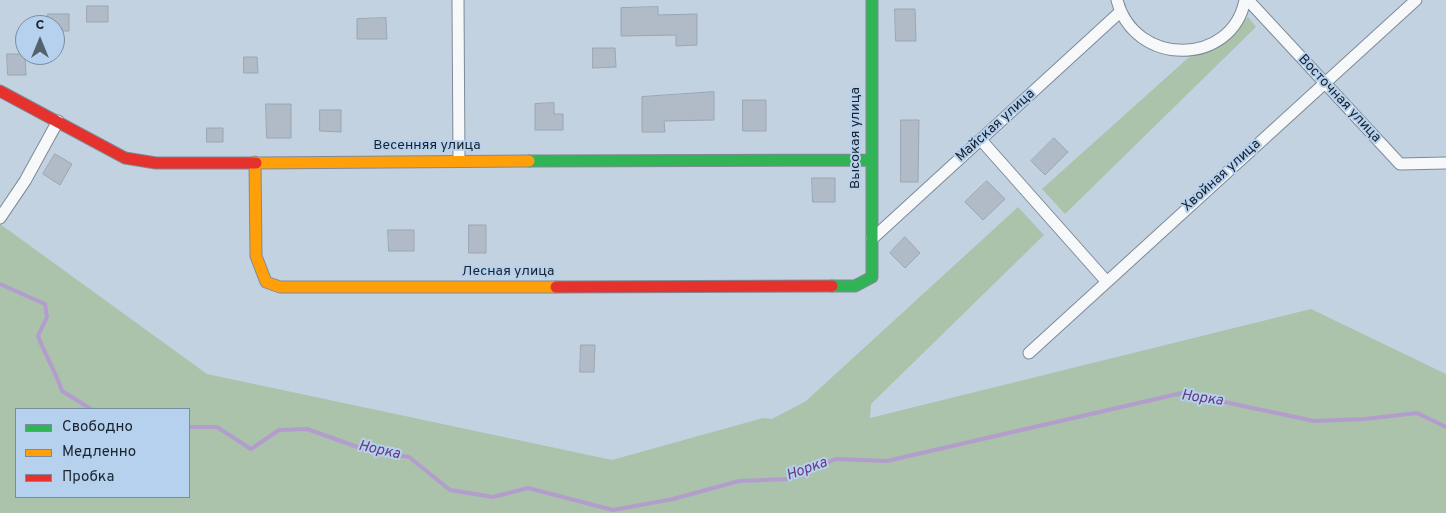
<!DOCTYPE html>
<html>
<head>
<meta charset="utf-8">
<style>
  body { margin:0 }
  #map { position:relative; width:1446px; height:513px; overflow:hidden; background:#c3d2e1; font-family:Overpass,sans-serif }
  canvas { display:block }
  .legend { position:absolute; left:15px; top:408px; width:175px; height:90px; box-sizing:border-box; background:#b6d1ee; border:1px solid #788ca2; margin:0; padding:6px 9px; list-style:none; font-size:15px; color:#1a242f }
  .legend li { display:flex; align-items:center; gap:10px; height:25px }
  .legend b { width:25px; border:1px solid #788ca2 }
  .north { position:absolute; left:15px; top:15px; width:50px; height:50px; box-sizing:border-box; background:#b6d1ee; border:1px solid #788ca2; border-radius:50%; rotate:0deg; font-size:14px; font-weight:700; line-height:20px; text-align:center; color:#1a242f }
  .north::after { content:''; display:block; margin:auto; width:18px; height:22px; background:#55616d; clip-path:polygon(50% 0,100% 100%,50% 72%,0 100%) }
</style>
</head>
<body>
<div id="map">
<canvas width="1446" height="513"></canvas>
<ul class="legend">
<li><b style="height:6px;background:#30b455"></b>Свободно</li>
<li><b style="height:6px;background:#ff9f0a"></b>Медленно</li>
<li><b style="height:6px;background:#e5322d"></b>Пробка</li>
</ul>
<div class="north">С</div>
</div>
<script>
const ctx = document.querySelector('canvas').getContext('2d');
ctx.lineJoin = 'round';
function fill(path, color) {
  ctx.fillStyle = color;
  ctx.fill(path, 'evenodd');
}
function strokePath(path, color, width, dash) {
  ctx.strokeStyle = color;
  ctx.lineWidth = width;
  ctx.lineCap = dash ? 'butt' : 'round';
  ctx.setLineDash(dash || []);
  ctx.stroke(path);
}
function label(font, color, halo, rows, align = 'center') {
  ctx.font = font + ' Overpass,sans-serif';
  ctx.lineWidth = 4;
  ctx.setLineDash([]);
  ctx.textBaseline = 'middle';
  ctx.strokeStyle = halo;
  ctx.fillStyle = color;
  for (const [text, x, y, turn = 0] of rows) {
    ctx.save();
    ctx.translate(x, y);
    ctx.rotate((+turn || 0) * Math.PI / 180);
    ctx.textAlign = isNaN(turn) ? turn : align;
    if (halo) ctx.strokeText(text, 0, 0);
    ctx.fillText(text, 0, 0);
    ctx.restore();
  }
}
const green = new Path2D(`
  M 1248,17 L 1256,27 L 1065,214 L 1042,189 L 1188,58 C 1216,48 1228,40 1248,17 Z
  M 1018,207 L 1044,235 L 871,404 L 870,418 L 1311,309 L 1446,374 L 1446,513 L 0,513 L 0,224 L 207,374 L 612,460 L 763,418 L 772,419 L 806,401 ZM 189,409 L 189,497 L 16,497 L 16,409 Z`);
const stream = new Path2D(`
  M 0,284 L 45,304 L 47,317 L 38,336 C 45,355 56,372 62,391 L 91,409
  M 189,427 L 217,427 L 251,449 L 279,430 L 307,429 L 366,450 L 409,457 L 450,490 L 493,497 L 528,488 L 613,510 L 673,499 L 739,481 L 789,479 L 836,459 L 887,461 L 1182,393 L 1314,421 L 1365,419 L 1417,413 L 1446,427`);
const building = new Path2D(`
  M 87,6 L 108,6 L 108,22 L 87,22 Z
  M 658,7 L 658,15 L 697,14 L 697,45 L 676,46 L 676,35 L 621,36 L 621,8 Z
  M 895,9 L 915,9 L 916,41 L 896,41 Z
  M 48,14 L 69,14 L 69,31 L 55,31 L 55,25 L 48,25 Z
  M 386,18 L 387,39 L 357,39 L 357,19 Z
  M 593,48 L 615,48 L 616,67 L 593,68 Z
  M 7,54 L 25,54 L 26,75 L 8,75 Z
  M 244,57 L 257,57 L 258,73 L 244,73 Z
  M 714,92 L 714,120 L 664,121 L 665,132 L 642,132 L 642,97 Z
  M 743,100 L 766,100 L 766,131 L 743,131 Z
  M 554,103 L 554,114 L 563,114 L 563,130 L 535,130 L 535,104 Z
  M 266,104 L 291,104 L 291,138 L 267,138 Z
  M 320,110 L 341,110 L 341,132 L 320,131 Z
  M 901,120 L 919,120 L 918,182 L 901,182 Z
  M 207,128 L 223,128 L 223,142 L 207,142 Z
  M 1054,138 L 1068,152 L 1045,175 L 1031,161 Z
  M 55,154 L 72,164 L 60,185 L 43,174 Z
  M 812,178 L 835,178 L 835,202 L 813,202 Z
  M 987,181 L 1005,199 L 983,220 L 965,202 Z
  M 469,225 L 486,225 L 486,253 L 469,253 Z
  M 388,230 L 414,230 L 414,251 L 389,251 Z
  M 905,237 L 920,253 L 905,268 L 890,253 Z
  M 581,345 L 595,345 L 594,372 L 580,372 Z`);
const street = new Path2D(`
  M 458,0 L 459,161
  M 1117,0 C 1134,67 1232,67 1245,0
  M 1248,0 L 1400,164 L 1446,163
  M 981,140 L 1107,282
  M 0,218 L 25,181 L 58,121
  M 872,239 L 1120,12
  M 1029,353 L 1416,0`);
const fast = new Path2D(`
  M 529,161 L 871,160
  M 832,286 L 855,286 L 872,277 L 872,0`);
const slow = new Path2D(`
  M 255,162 L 256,256 L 266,282 L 280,287 L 556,287
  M 256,163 L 529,161`);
const jam = new Path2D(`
  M 0,91 L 125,158 L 156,163 L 256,163
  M 556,287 L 832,286`);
const streetNames = [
  ["Восточная улица",1339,99,47],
  ["Майская улица",996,126,-42],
  ["Высокая улица",856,138,-90],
  ["Весенняя улица",427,146],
  ["Хвойная улица",1222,176,-42],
  ["Лесная улица",508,272]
];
const waterNames = [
  ["Норка",1202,399,8],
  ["Норка",379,451,12],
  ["Норка",807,470,-20]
];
fill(green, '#abc3aa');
strokePath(stream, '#b29dcd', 4);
fill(building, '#b0bbc7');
strokePath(building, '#9aa6b2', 1);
strokePath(street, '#7f8a96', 13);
strokePath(fast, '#7f8a96', 13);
strokePath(slow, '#7f8a96', 13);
strokePath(jam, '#7f8a96', 13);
strokePath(street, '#f6f8fa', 11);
strokePath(fast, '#30b455', 11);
strokePath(slow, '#ff9f0a', 11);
strokePath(jam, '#e5322d', 11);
label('14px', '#1a242f', '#b6d1ee', streetNames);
label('italic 15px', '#663883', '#b6d1ee', waterNames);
</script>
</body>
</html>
